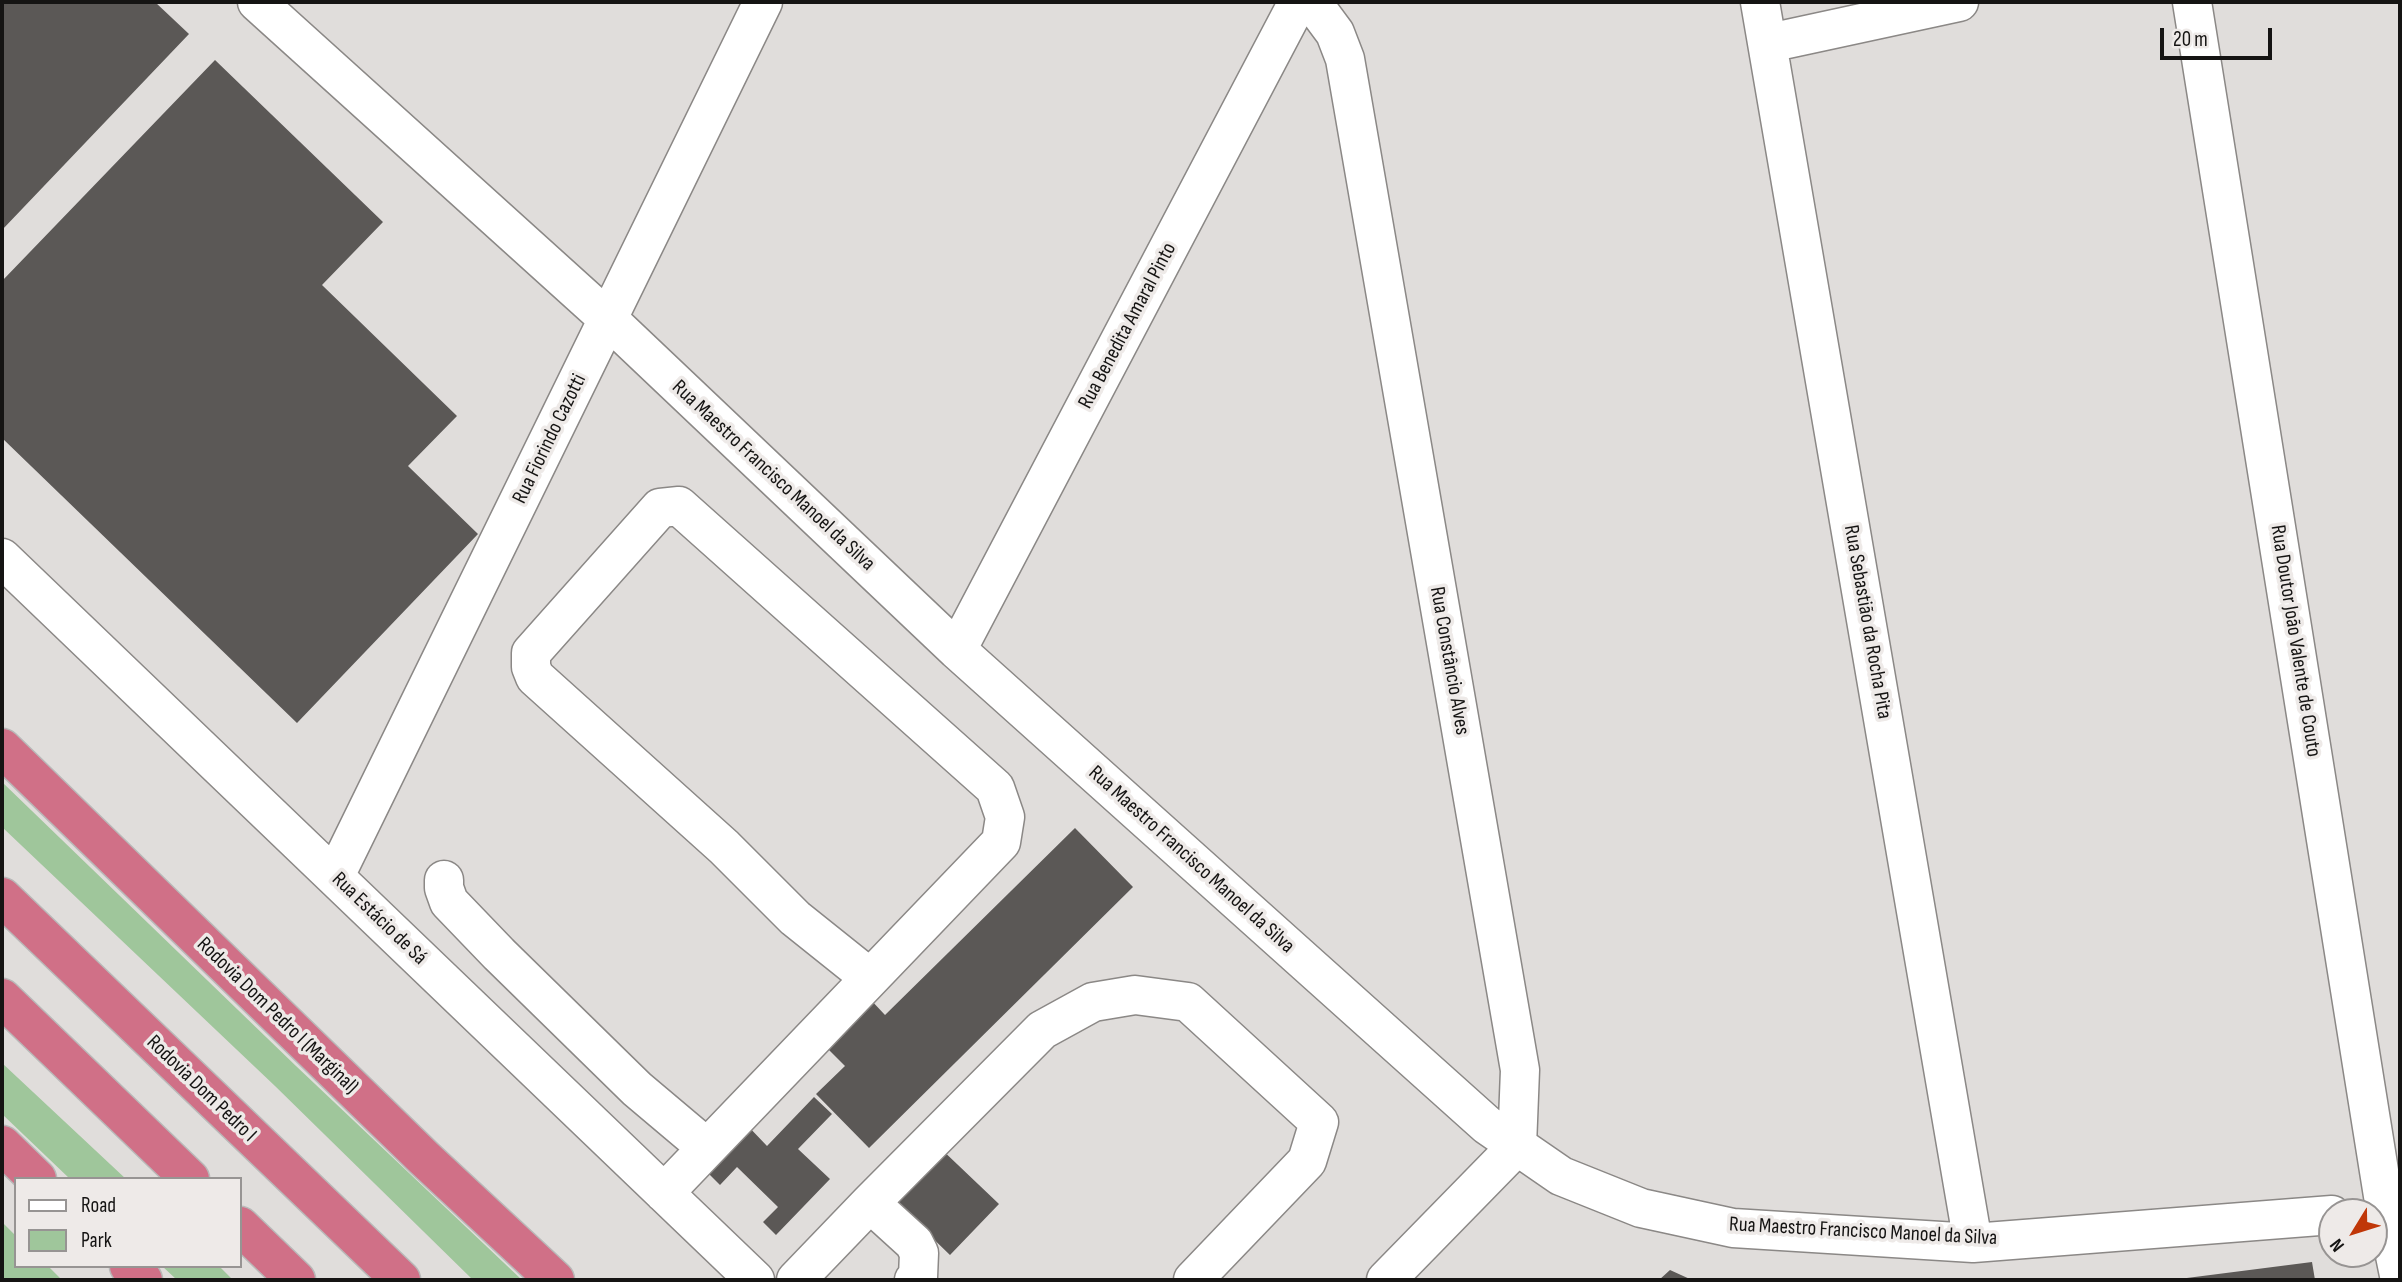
<!DOCTYPE html>
<html>
<head>
<meta charset="utf-8">
<style>
  body { margin:0 }
  #map { position:relative; width:2402px; height:1282px; overflow:hidden; background:#e0dddb; font-family:"Sofia Sans Condensed",sans-serif }
  canvas { display:block }
  .frame { position:absolute; inset:0; border:4px solid #151413; pointer-events:none }
  .legend { position:absolute; left:14px; top:1177px; width:228px; height:91px; box-sizing:border-box; background:#eeeae8; border:2px solid #979493; margin:0; padding:9px 12px; list-style:none; font-size:21px; color:#151413 }
  .legend li { display:flex; align-items:center; gap:14px; height:35px }
  .legend b { width:35px; border:2px solid #979493 }
  .north { position:absolute; left:2318px; top:1198px; width:70px; height:70px; box-sizing:border-box; background:#eeeae8; border:2px solid #979493; border-radius:50%; rotate:232deg; font-size:19px; font-weight:700; line-height:28px; text-align:center; color:#151413 }
  .north::after { content:''; display:block; margin:auto; width:24px; height:32px; background:#c03708; clip-path:polygon(50% 0,100% 100%,50% 72%,0 100%) }
  .scale { position:absolute; left:2160px; top:28px; width:112px; height:32px; box-sizing:border-box; border:4px solid #151413; border-top:0; padding-left:9px; font-size:21px; line-height:24px; white-space:nowrap; color:#151413; -webkit-text-stroke:5px #eeeae8; paint-order:stroke }
</style>
</head>
<body>
<div id="map">
<canvas width="2402" height="1282"></canvas>
<div class="frame"></div>
<ul class="legend">
<li><b style="height:9px;background:#fff"></b>Road</li>
<li><b style="height:19px;background:#9fc69b"></b>Park</li>
</ul>
<div class="north">N</div>
<div class="scale">20 m</div>
</div>
<script>
const ctx = document.querySelector('canvas').getContext('2d');
ctx.lineJoin = 'round';
function fill(path, color) {
  ctx.fillStyle = color;
  ctx.fill(path, 'evenodd');
}
function strokePath(path, color, width, dash) {
  ctx.strokeStyle = color;
  ctx.lineWidth = width;
  ctx.lineCap = dash ? 'butt' : 'round';
  ctx.setLineDash(dash || []);
  ctx.stroke(path);
}
function label(font, color, halo, rows, align = 'center') {
  ctx.font = font + ' "Sofia Sans Condensed",sans-serif';
  ctx.lineWidth = 7;
  ctx.setLineDash([]);
  ctx.textBaseline = 'middle';
  ctx.strokeStyle = halo;
  ctx.fillStyle = color;
  for (const [text, x, y, turn = 0] of rows) {
    ctx.save();
    ctx.translate(x, y);
    ctx.rotate((+turn || 0) * Math.PI / 180);
    ctx.textAlign = isNaN(turn) ? turn : align;
    if (halo) ctx.strokeText(text, 0, 0);
    ctx.fillText(text, 0, 0);
    ctx.restore();
  }
}
const green = new Path2D(`
  M 2,782 L 296,1066 L 522,1280 L 473,1280 L 275,1086 L 2,827 Z
  M 2,1063 L 126,1179 L 70,1179 L 2,1114 Z
  M 2,1222 L 16,1236 L 16,1266 L 48,1266 L 62,1280 L 2,1280 Z
  M 162,1266 L 219,1266 L 233,1280 L 177,1280 Z`);
const building = new Path2D(`
  M 2,2 L 155,2 L 189,34 L 2,230 Z
  M 215,60 L 383,222 L 322,285 L 457,416 L 408,466 L 478,534 L 297,723 L 2,438 L 2,281 Z
  M 1075,828 L 1133,887 L 869,1148 L 816,1094 L 845,1066 L 824,1045 L 870,999 L 885,1015 Z
  M 814,1097 L 832,1114 L 798,1149 L 830,1179 L 776,1235 L 763,1222 L 778,1207 L 737,1167 L 720,1185 L 703,1168 L 746,1124 L 767,1146 Z
  M 937,1145 L 999,1204 L 950,1255 L 888,1195 Z
  M 2312,1262 L 2315,1280 L 2179,1280 L 2179,1279 Z
  M 1670,1270 L 1692,1280 L 1659,1280 Z`);
const minor = new Path2D(`
  M 257,2 L 609,320 L 957,650 L 1487,1125 L 1561,1176 L 1641,1208 L 1733,1228 L 1973,1243 L 2332,1215
  M 1312,2 L 1335,33 L 1345,59 L 1520,1070 L 1517,1146 L 1386,1280
  M 1760,2 L 1973,1243
  M 2192,2 L 2384,1202 L 2400,1280
  M 1769,43 L 1959,2
  M 2,558 L 755,1280
  M 957,650 L 1298,2
  M 335,876 L 763,2
  M 444,880 L 444,888 L 449,902 L 499,954 L 637,1089 L 707,1148
  M 664,1193 L 1001,842 L 1005,817 L 995,788 L 679,506 L 660,508 L 531,653 L 531,667 L 535,677 L 724,847 L 795,918 L 870,978
  M 870,1203 L 914,1243 L 919,1253 L 918,1277 L 914,1280
  M 796,1280 L 870,1203 L 1042,1030 L 1093,1002 L 1135,995 L 1188,1002 L 1319,1122 L 1307,1161 L 1193,1280`);
const highway = new Path2D(`
  M 2,748 L 424,1158 L 555,1280
  M 2,897 L 401,1280
  M 2,998 L 190,1179
  M 2,1145 L 37,1179
  M 240,1226 L 296,1280
  M 129,1266 L 143,1280`);
const streetNames = [
  ["Rua Benedita Amaral Pinto",1128,326,-62],
  ["Rua Fiorindo Cazotti",550,439,-64],
  ["Rua Maestro Francisco Manoel da Silva",773,476,43],
  ["Rua Sebastião da Rocha Pita",1867,622,80],
  ["Rua Doutor João Valente de Couto",2295,641,81],
  ["Rua Constâncio Alves",1449,661,80],
  ["Rua Maestro Francisco Manoel da Silva",1191,860,42],
  ["Rua Estácio de Sá",379,919,44],
  ["Rodovia Dom Pedro I (Marginal)",277,1016,44],
  ["Rodovia Dom Pedro I",201,1089,44],
  ["Rua Maestro Francisco Manoel da Silva",1863,1232,3]
];
fill(green, '#9fc69b');
fill(building, '#5b5856');
strokePath(minor, '#8b8886', 41);
strokePath(highway, '#b9b8b8', 41);
strokePath(minor, '#fff', 38);
strokePath(highway, '#d07087', 38);
label('21px', '#151413', '#eeeae8', streetNames);
</script>
</body>
</html>
